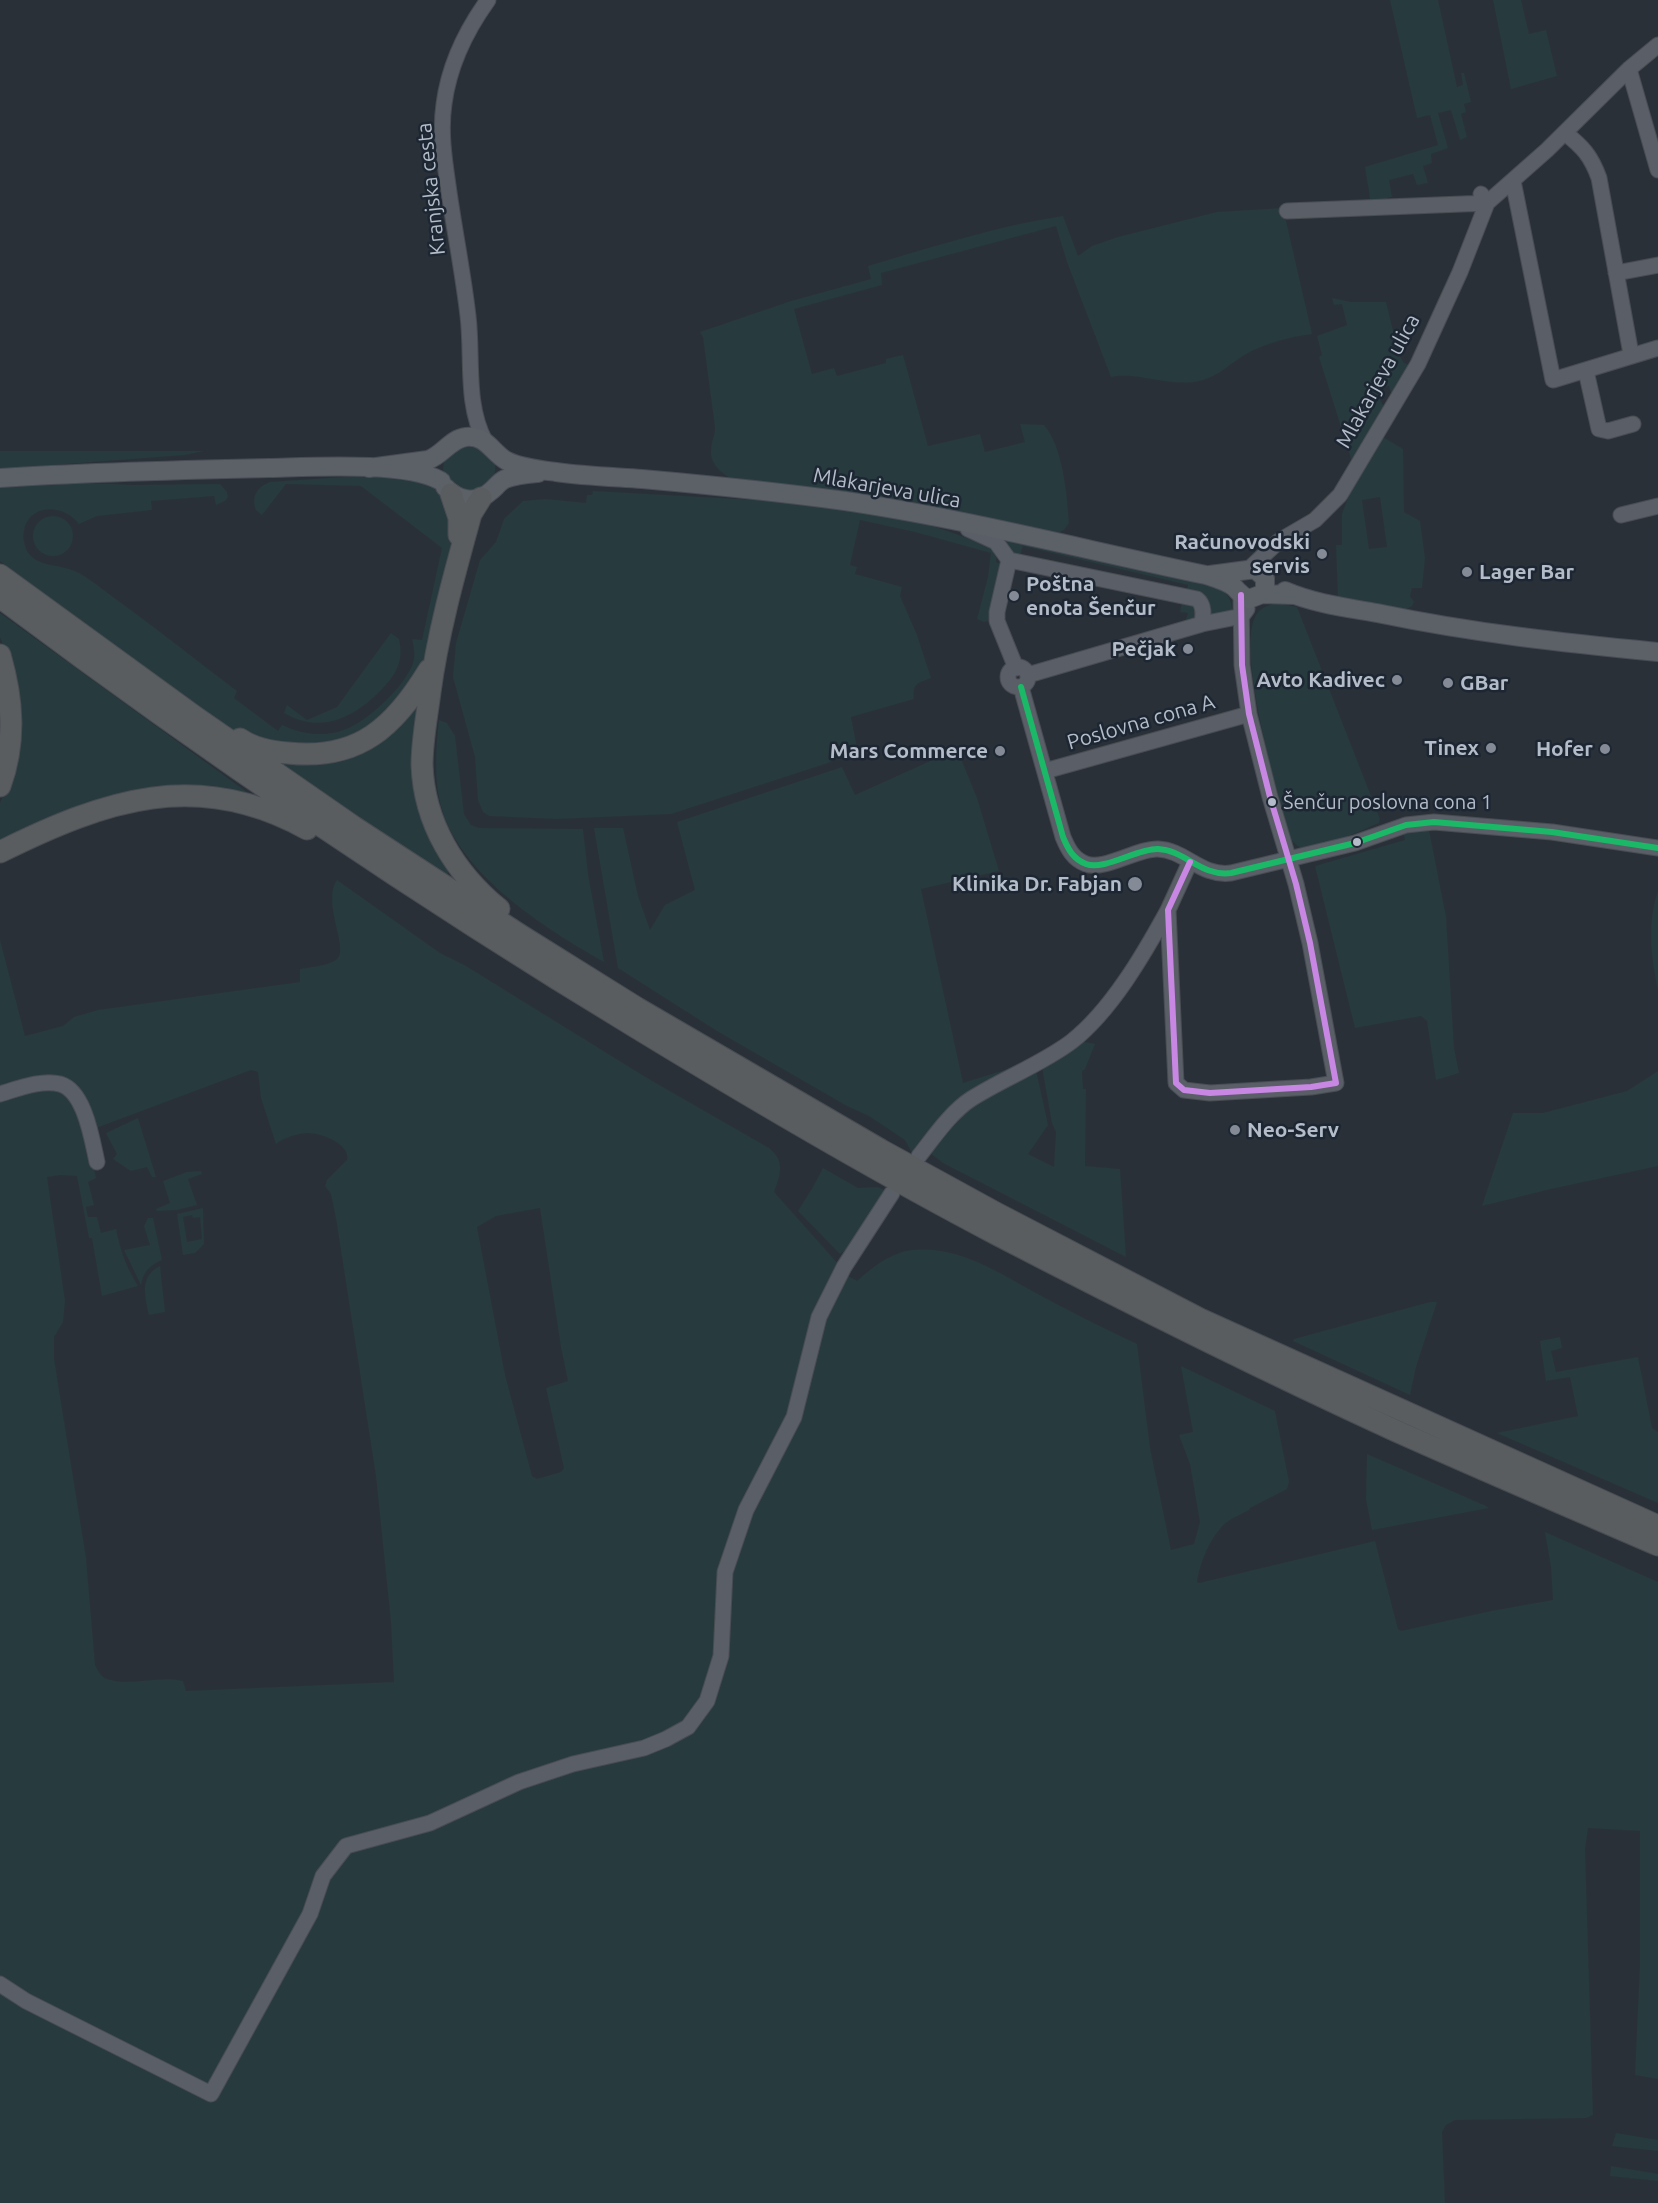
<!DOCTYPE html>
<html>
<head>
<meta charset="utf-8">
<style>
  body { margin:0 }
  canvas { display:block; background:#2a3038 }
</style>
</head>
<body>
<canvas width="1658" height="2203"></canvas>
<script>
const ctx = document.querySelector('canvas').getContext('2d');
ctx.lineJoin = 'round';
function fill(path, color) {
  ctx.fillStyle = color;
  ctx.fill(path, 'evenodd');
}
function strokePath(path, color, width, dash) {
  ctx.strokeStyle = color;
  ctx.lineWidth = width;
  ctx.lineCap = dash ? 'butt' : 'round';
  ctx.setLineDash(dash || []);
  ctx.stroke(path);
}
function label(font, color, halo, rows, align = 'center') {
  ctx.font = font + ' Ubuntu,sans-serif';
  ctx.lineWidth = 5;
  ctx.setLineDash([]);
  ctx.textBaseline = 'middle';
  ctx.strokeStyle = halo;
  ctx.fillStyle = color;
  for (const [text, x, y, turn = 0] of rows) {
    ctx.save();
    ctx.translate(x, y);
    ctx.rotate((+turn || 0) * Math.PI / 180);
    ctx.textAlign = isNaN(turn) ? turn : align;
    if (halo) ctx.strokeText(text, 0, 0);
    ctx.fillText(text, 0, 0);
    ctx.restore();
  }
}
const green = new Path2D(`
  M 1390,0 L 1438,0 L 1457,87 L 1463,85 L 1461,73 L 1464,73 L 1471,102 L 1464,104 L 1466,112 L 1461,114 L 1467,137 L 1460,140 L 1451,110 L 1438,113 L 1448,148 L 1431,154 L 1432,163 L 1423,166 L 1428,183 L 1417,185 L 1413,174 L 1389,180 L 1392,197 L 1387,198 L 1387,203 L 1371,204 L 1365,167 L 1438,145 L 1430,115 L 1417,118 Z
  M 1493,0 L 1521,0 L 1529,34 L 1546,30 L 1557,76 L 1511,89 Z
  M 1283,208 L 1312,334 C 1290,337 1266,343 1246,354 C 1231,363 1220,375 1203,380 C 1173,389 1138,371 1111,377 L 1067,262 L 1056,226 L 881,273 L 882,285 L 794,309 L 812,374 L 834,368 L 837,376 L 886,363 L 886,359 L 903,355 L 928,446 L 980,434 L 985,452 L 1025,442 L 1020,424 L 1044,425 C 1063,447 1067,494 1069,523 L 1064,530 L 1055,534 L 733,480 C 722,473 710,465 711,450 C 711,441 715,437 715,427 L 703,337 L 700,332 L 791,301 L 871,279 L 868,266 C 932,247 997,226 1063,216 L 1078,256 L 1092,246 L 1118,237 L 1217,212 Z
  M 1332,298 L 1351,302 L 1386,302 L 1399,355 L 1404,363 L 1412,366 L 1393,399 L 1389,386 L 1379,388 L 1380,400 L 1385,408 L 1353,465 L 1319,357 L 1322,355 L 1317,336 L 1347,325 L 1342,304 L 1334,305 Z
  M 1381,436 L 1403,449 L 1404,512 L 1420,521 L 1425,558 L 1422,588 L 1412,588 L 1410,596 L 1414,602 L 1412,606 L 1403,611 L 1338,597 L 1336,545 L 1342,545 L 1342,514 L 1345,506 L 1358,472 ZM 1380,497 L 1387,547 L 1369,549 L 1362,500 Z
  M 472,442 L 495,462 C 496,471 494,478 489,486 L 467,495 L 444,476 C 440,452 454,450 472,442 Z
  M 0,451 L 204,451 L 185,455 L 0,469 Z
  M 387,474 L 427,481 L 450,503 L 453,536 L 441,609 L 423,666 L 396,712 L 330,750 L 248,739 L 209,715 L 0,561 L 0,486 L 69,482 L 133,485 L 220,484 L 227,492 L 228,497 L 225,501 L 216,505 L 214,496 L 151,501 L 152,510 L 97,516 L 79,524 C 60,499 19,506 24,542 C 29,570 60,562 79,573 C 95,582 109,595 124,605 C 162,633 200,663 237,691 L 234,698 L 278,731 L 282,725 C 301,734 321,737 341,731 C 365,724 402,689 412,666 C 416,658 414,647 412,639 L 422,640 L 442,548 L 361,486 L 286,484 L 262,515 L 256,510 C 251,496 257,487 270,482 Z
  M 593,491 L 811,503 L 930,525 L 987,545 L 997,551 L 996,562 L 1001,565 L 988,621 L 984,622 L 977,619 L 988,577 L 991,553 L 915,532 L 860,520 L 850,565 L 857,567 L 855,574 L 902,587 L 900,596 L 917,635 L 931,678 C 918,683 912,683 914,699 L 851,717 L 857,748 L 828,763 L 671,814 L 556,819 L 489,816 L 483,812 L 478,800 L 475,757 L 453,677 L 456,643 L 480,560 L 496,542 L 504,519 L 523,501 L 546,499 L 586,503 L 587,495 L 592,495 Z
  M33 536a20 20 0 1 1 40 0a20 20 0 1 1-40 0Z
  M 1003,539 L 1209,583 C 1227,592 1231,595 1233,615 L 1209,616 L 1187,592 L 1188,585 L 1023,546 L 1020,555 L 1012,554 Z
  M 1182,602 L 1199,606 L 1198,616 L 1194,619 L 1186,619 L 1188,613 L 1180,612 Z
  M 1277,603 L 1297,607 L 1380,819 L 1379,823 C 1360,831 1325,847 1305,848 C 1298,848 1294,843 1290,838 C 1278,792 1237,657 1255,617 C 1258,609 1268,605 1277,603 Z
  M 0,613 L 262,803 L 198,792 L 0,847 L 0,803 L 7,786 L 7,654 L 0,637 Z
  M 391,633 L 399,639 C 405,664 393,679 376,695 C 350,720 318,733 284,713 L 287,705 L 307,720 L 337,707 Z
  M 419,694 L 421,719 L 451,870 L 445,876 L 276,760 L 319,763 Z
  M 439,720 L 447,723 L 455,736 L 464,814 L 471,825 L 479,828 L 583,829 L 588,874 L 604,962 C 546,929 456,873 440,802 C 434,777 436,746 439,720 Z
  M 957,749 L 977,798 L 999,871 L 921,889 L 963,1083 L 1014,1067 L 913,1155 L 905,1140 L 869,1116 L 847,1106 L 717,1031 L 618,968 L 594,828 L 623,828 L 638,896 L 650,930 L 665,905 L 695,890 L 677,822 L 842,767 L 855,795 Z
  M 1429,830 L 1446,917 L 1454,1048 L 1459,1073 L 1436,1080 L 1427,1021 L 1421,1016 L 1355,1028 L 1315,866 L 1405,840 L 1403,832 Z
  M 337,880 L 440,953 L 466,966 L 647,1078 L 769,1148 C 785,1161 781,1174 774,1192 L 840,1266 L 846,1275 L 857,1281 C 873,1267 890,1253 912,1250 C 962,1245 1005,1277 1047,1299 C 1077,1315 1107,1330 1137,1344 L 1150,1448 L 1171,1550 L 1194,1544 L 1200,1522 L 1190,1464 L 1179,1435 L 1193,1432 L 1181,1366 L 1275,1411 L 1289,1482 L 1287,1489 L 1250,1508 L 1249,1510 C 1242,1514 1234,1517 1227,1522 C 1211,1535 1200,1562 1197,1582 L 1199,1583 L 1375,1541 L 1398,1629 L 1401,1631 L 1491,1611 L 1553,1600 L 1551,1567 L 1545,1532 L 1658,1582 L 1658,2079 L 1635,2075 L 1640,1964 L 1640,1831 L 1588,1828 L 1585,1849 L 1593,2115 L 1586,2118 L 1455,2120 L 1446,2125 L 1442,2132 L 1445,2203 L 0,2203 L 0,940 L 25,1036 L 63,1026 L 74,1017 L 98,1010 L 300,982 L 300,969 C 312,967 326,966 336,960 C 351,951 321,903 337,880 ZM 251,1070 L 258,1072 L 261,1098 L 276,1144 C 283,1138 298,1133 308,1133 C 321,1133 351,1144 347,1160 L 327,1180 L 325,1186 L 331,1194 L 336,1218 L 376,1476 L 391,1622 L 394,1682 L 186,1691 L 183,1681 C 160,1675 129,1687 107,1679 C 101,1677 98,1671 95,1665 L 86,1558 L 54,1359 L 54,1337 L 63,1322 L 65,1301 L 47,1177 L 61,1175 L 77,1176 L 89,1238 L 92,1238 L 102,1296 L 138,1286 C 126,1266 121,1253 116,1229 L 101,1233 L 97,1217 L 88,1217 L 86,1207 L 94,1205 L 88,1182 L 96,1178 L 92,1161 L 96,1128 ZM 540,1208 L 561,1347 L 568,1381 L 546,1388 L 564,1468 L 561,1472 L 537,1479 L 532,1476 L 505,1375 L 477,1227 L 496,1216 Z
  M 1658,891 L 1658,990 C 1651,957 1647,923 1658,891 Z
  M 1081,1041 L 1095,1044 L 1085,1069 L 1082,1071 L 1083,1089 L 1086,1089 L 1085,1166 L 1120,1169 L 1126,1257 L 943,1163 L 929,1152 L 966,1109 L 1036,1070 L 1048,1125 L 1028,1154 L 1054,1167 L 1056,1132 L 1052,1123 L 1042,1067 Z
  M 1658,1071 L 1658,1166 L 1551,1189 L 1482,1206 L 1513,1113 L 1543,1113 L 1627,1091 Z
  M 138,1118 L 156,1177 L 152,1177 L 147,1167 L 131,1171 L 113,1159 L 117,1154 L 106,1133 Z
  M 823,1168 L 858,1188 L 878,1187 L 888,1192 L 852,1245 L 840,1254 L 798,1211 L 813,1187 Z
  M 201,1171 L 202,1174 L 188,1179 L 197,1205 L 177,1210 L 157,1211 L 156,1209 L 170,1203 L 163,1181 L 187,1172 Z
  M 203,1208 L 204,1244 L 195,1253 L 183,1255 L 177,1214 ZM 192,1215 L 193,1218 L 200,1217 L 202,1239 L 187,1242 L 183,1217 Z
  M 148,1218 L 153,1218 L 162,1260 C 150,1265 143,1272 141,1285 L 124,1250 L 150,1245 L 144,1226 Z
  M 160,1266 L 165,1312 L 149,1315 C 145,1296 139,1276 160,1266 Z
  M 1430,1302 L 1437,1302 L 1416,1367 L 1410,1395 L 1293,1341 L 1294,1339 Z
  M 1560,1337 L 1562,1348 L 1551,1351 L 1556,1372 L 1638,1357 L 1652,1428 L 1658,1432 L 1658,1503 L 1497,1433 L 1578,1416 L 1570,1377 L 1546,1381 L 1540,1341 Z
  M 1367,1454 L 1486,1506 L 1489,1508 L 1372,1530 L 1366,1499 Z
  M 1616,2133 L 1658,2140 L 1658,2151 L 1612,2146 Z
  M 1611,2166 L 1658,2174 L 1658,2181 L 1610,2176 Z`);
const minor = new Path2D(`
  M 1629,69 L 1658,170
  M 1565,133 C 1583,147 1591,156 1599,178 L 1631,354
  M 1513,181 L 1553,380 L 1658,348
  M 1287,211 L 1487,203 L 1481,194
  M 1616,273 L 1658,265
  M 1586,371 L 1599,429 L 1608,431 L 1633,424
  M 485,441 C 465,404 473,357 468,316 C 463,272 454,229 448,185 C 444,158 440,131 444,104 C 449,65 465,32 488,0
  M 1621,515 L 1658,506
  M 968,529 L 996,542 L 1009,560 L 997,612 L 997,621 L 1016,668
  M 1009,560 L 1197,599 C 1205,605 1203,616 1202,624
  M 1250,568 L 1279,541 L 1315,520 L 1340,495 L 1418,364 L 1460,272 L 1487,203 L 1547,150 L 1629,69 L 1658,45
  M1008 677a10 10 0 1 1 20 0a10 10 0 1 1-20 0Z
  M 1028,675 L 1202,624 L 1242,616 L 1247,609
  M 1021,687 L 1063,837 C 1068,849 1073,859 1086,864 C 1104,871 1138,848 1158,849 C 1185,850 1201,877 1231,873 L 1355,843 L 1406,825 L 1434,822 L 1552,832 L 1658,848
  M 1045,771 L 1249,714
  M 1190,862 L 1168,910 L 1176,1083 L 1184,1090 L 1210,1093 L 1311,1087 L 1336,1083 L 1310,943 L 1296,884 L 1270,797 L 1249,714 L 1242,665 L 1241,595
  M 0,1094 C 17,1089 42,1079 60,1084 C 85,1091 92,1140 97,1162
  M 919,1156 C 934,1137 951,1112 971,1099 C 1004,1078 1040,1065 1071,1042 C 1111,1011 1144,954 1168,910
  M 0,1984 L 26,2001 L 211,2094 L 310,1914 L 323,1876 L 346,1846 L 430,1823 L 519,1782 L 573,1764 L 644,1748 L 666,1739 L 688,1727 L 707,1701 L 721,1656 L 725,1572 L 746,1510 L 794,1417 L 819,1317 L 844,1267 L 892,1193`);
const major = new Path2D(`
  M 369,468 L 428,460 C 443,455 450,439 466,437 C 487,435 492,453 507,461 C 521,468 541,470 556,472 C 584,476 614,477 642,479 C 710,485 778,492 845,501 C 966,519 1086,550 1206,575 C 1215,578 1226,581 1234,587 C 1239,592 1241,596 1249,599 L 1262,594 L 1295,595
  M 0,478 C 90,472 179,470 269,468 C 312,467 405,461 441,481
  M 445,487 C 457,500 476,505 491,491 C 496,487 499,482 505,479 C 515,475 527,474 538,473
  M 1210,575 L 1255,569 L 1265,578 L 1265,589 L 1262,594
  M 1285,591 C 1315,604 1350,608 1382,614 C 1473,633 1565,643 1658,652`);
const highway = new Path2D(`
  M 451,494 L 459,518 L 459,535
  M 481,498 L 471,514 C 455,572 438,632 430,692 C 427,716 422,740 422,765 C 424,823 455,873 499,909
  M 0,575 L 194,716 L 354,827 L 520,935 L 637,1008 L 881,1150 L 996,1213 L 1200,1319 L 1658,1526
  M 0,597 C 205,751 418,895 637,1028 C 755,1100 874,1170 996,1234 C 1127,1302 1259,1368 1394,1430 C 1481,1469 1570,1507 1658,1545
  M 0,655 C 13,700 16,742 0,786
  M 240,739 C 253,748 273,752 288,753 C 359,761 395,726 429,670
  M 0,852 C 105,800 197,768 307,829`);
const bus1 = new Path2D(`
  M 1021,687 L 1063,837 C 1068,849 1073,859 1086,864 C 1104,871 1138,848 1158,849 C 1185,850 1201,877 1231,873 L 1355,843 L 1406,825 L 1434,822 L 1552,832 L 1658,848`);
const bus2 = new Path2D(`
  M 1190,862 L 1168,910 L 1176,1083 L 1184,1090 L 1210,1093 L 1311,1087 L 1336,1083 L 1310,943 L 1296,884 L 1270,797 L 1249,714 L 1242,665 L 1241,595`);
const markers = [
  [1322,554,6,"#848b96"],
  [1467,572,6,"#848b96"],
  [1014,596,6,"#848b96"],
  [1188,649,6,"#848b96"],
  [1397,680,6,"#848b96"],
  [1448,683,6,"#848b96"],
  [1491,748,6,"#848b96"],
  [1605,749,6,"#848b96"],
  [1000,751,6,"#848b96"],
  [1272,802,5,"#b4bcc9"],
  [1357,842,5,"#b4bcc9"],
  [1135,884,8,"#848b96"],
  [1235,1130,6,"#848b96"]
];
const busNames = [
  ["Šenčur poslovna cona 1",1283,802]
];
const streetNames = [
  ["Kranjska cesta",431,189,-96],
  ["Mlakarjeva ulica",1378,381,-61],
  ["Mlakarjeva ulica",887,488,10],
  ["Poslovna cona A",1141,722,-16]
];
const poiNames = [
  ["Računovodski",1310,542],
  ["servis",1310,566],
  ["Lager Bar",1479,572,"left"],
  ["Poštna",1026,584,"left"],
  ["enota Šenčur",1026,608,"left"],
  ["Pečjak",1176,649],
  ["Avto Kadivec",1385,680],
  ["GBar",1460,683,"left"],
  ["Tinex",1479,748],
  ["Hofer",1593,749],
  ["Mars Commerce",988,751],
  ["Klinika Dr. Fabjan",1122,884],
  ["Neo-Serv",1247,1130,"left"]
];
fill(green, '#273a3e');
strokePath(minor, '#484c53', 17);
strokePath(major, '#484c55', 20);
strokePath(highway, '#474c53', 23);
strokePath(minor, '#5a5e66', 15);
strokePath(major, '#5c6168', 18);
strokePath(highway, '#5a5d60', 21);
strokePath(bus1, '#1ab867', 6);
strokePath(bus2, '#c787e3', 6);
for (const [x, y, r, color] of markers) {
  const dot = new Path2D();
  dot.arc(x, y, r, 0, 2 * Math.PI);
  ctx.fillStyle = color;
  ctx.fill(dot);
  strokePath(dot, '#1d2633', 2);
}
label('20px', '#b4bcc9', '#1d2633', busNames, 'left');
label('21px', '#b4bcc9', '#1d2633', streetNames);
label('bold 21px', '#b4bcc9', '#1d2633', poiNames, 'right');
</script>
</body>
</html>
